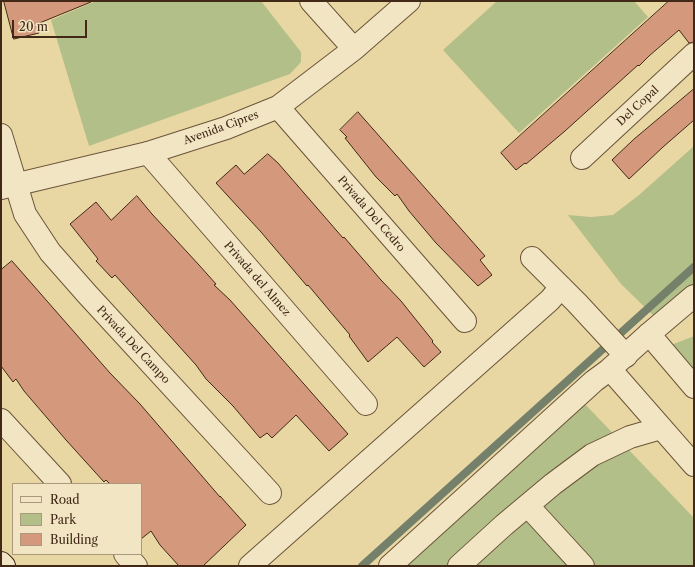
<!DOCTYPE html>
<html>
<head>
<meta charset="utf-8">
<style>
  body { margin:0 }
  #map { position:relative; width:695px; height:567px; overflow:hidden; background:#e9d7a3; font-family:"Libre Caslon Text",serif }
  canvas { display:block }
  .frame { position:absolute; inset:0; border:2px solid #412817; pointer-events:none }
  .legend { position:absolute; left:12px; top:483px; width:130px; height:72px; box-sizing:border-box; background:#f1e5c3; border:1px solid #ab997e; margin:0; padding:5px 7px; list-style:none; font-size:12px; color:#412817 }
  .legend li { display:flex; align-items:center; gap:8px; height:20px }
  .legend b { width:20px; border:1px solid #ab997e }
  .scale { position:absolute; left:12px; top:20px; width:75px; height:18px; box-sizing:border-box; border:2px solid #412817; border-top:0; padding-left:5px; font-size:12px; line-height:14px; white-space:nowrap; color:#412817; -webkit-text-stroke:3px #f1e5c3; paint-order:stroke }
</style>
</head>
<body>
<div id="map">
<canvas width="695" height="567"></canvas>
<div class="frame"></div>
<ul class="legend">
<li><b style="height:5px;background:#f1e5c3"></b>Road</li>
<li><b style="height:11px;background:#b3bf88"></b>Park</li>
<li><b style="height:11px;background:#d4997c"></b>Building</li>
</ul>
<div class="scale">20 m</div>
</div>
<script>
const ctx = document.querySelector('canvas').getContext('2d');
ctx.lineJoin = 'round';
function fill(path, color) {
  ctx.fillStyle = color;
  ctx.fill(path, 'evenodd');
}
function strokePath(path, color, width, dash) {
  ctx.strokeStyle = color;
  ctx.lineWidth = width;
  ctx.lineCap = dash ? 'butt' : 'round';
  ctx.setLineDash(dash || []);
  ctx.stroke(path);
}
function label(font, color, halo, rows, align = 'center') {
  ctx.font = font + ' "Libre Caslon Text",serif';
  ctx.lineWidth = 3;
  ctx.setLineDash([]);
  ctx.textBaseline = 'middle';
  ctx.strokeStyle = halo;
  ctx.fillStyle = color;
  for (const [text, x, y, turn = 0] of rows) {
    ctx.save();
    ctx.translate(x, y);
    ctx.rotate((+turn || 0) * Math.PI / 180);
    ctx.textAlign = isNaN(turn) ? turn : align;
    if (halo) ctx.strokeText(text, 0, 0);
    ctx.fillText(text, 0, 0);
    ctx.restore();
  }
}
const green = new Path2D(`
  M 96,1 L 261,1 L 301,52 L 301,62 L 290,74 L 89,146 L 51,20 Z
  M 497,1 L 634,1 L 648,17 L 519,133 L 443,50 Z
  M 694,146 L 694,287 L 658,320 L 621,284 L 568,215 L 591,217 L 613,215 L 639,195 Z
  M 694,336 L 694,386 L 666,347 Z
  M 582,401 L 694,518 L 694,566 L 397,566 Z`);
const stream = new Path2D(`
  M 362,566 L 694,267`);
const building = new Path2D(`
  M 4,1 L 91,1 L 91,2 L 37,24 L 39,33 L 14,39 Z
  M 669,1 L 694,1 L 694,42 L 689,43 L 679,30 L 649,56 L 639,66 L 638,65 L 565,131 L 526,164 L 525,163 L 516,170 L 501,153 Z
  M 694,89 L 694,120 L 663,147 L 629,179 L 612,160 L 633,140 Z
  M 358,112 L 485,256 L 480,260 L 492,275 L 478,286 L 436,243 L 409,211 L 397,194 L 395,196 L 376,177 L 345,138 L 347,137 L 340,130 Z
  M 268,154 L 278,163 L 343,238 L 344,237 L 381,280 L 401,301 L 433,341 L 432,342 L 441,352 L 424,367 L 397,337 L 368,362 L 349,336 L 350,335 L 308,285 L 307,286 L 261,232 L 216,183 L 236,165 L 244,174 Z
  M 137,196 L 152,214 L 199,265 L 216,284 L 214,285 L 230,300 L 348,434 L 329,451 L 296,415 L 272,438 L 267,433 L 260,438 L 233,406 L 206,379 L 196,365 L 115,275 L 112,278 L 96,261 L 98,259 L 70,224 L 96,202 L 111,220 Z
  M 12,261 L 110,373 L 140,404 L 220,497 L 220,496 L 246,525 L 203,566 L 179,566 L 160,545 L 151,531 L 141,539 L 141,484 L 110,484 L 106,480 L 104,482 L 66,440 L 24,391 L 16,379 L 13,382 L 1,366 L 1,270 Z`);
const minor = new Path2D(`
  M 278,107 L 465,321
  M 1,135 L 25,214 L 50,252 L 87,294 L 270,493
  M 148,153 L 366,404
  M 582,158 L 694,54
  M 532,258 L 577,303 L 626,356
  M 649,334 L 694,296
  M 1,420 L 60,484
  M 528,506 L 583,566
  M 125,554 L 136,566
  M 250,566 L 550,300 L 561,287
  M 459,566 L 504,525 L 553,484 L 592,455 L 630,437 L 661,428`);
const tertiary = new Path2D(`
  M 311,1 L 354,49
  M 1,188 L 148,153 L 226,128 L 278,107 L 354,49 L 409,1
  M 609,370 L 616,376 L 694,465
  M 390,566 L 594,381 L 609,370 L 649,334 L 694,387`);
const secondary = new Path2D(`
  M 1,563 L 4,566`);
const streetNames = [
  ["Del Copal",638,106,-43],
  ["Avenida Cipres",221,128,-20],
  ["Privada Del Cedro",371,214,49],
  ["Privada del Almez",257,279,49],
  ["Privada Del Campo",133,345,47]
];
fill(green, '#b3bf88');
strokePath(stream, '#75806b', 8);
fill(building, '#d4997c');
strokePath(building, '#412817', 1);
strokePath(minor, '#6b543a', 24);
strokePath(tertiary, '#6b543a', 24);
strokePath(secondary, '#412817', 24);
strokePath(minor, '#f1e5c3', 22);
strokePath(tertiary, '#f1e5c3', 22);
strokePath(secondary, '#f1e5c3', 22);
label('11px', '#412817', '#f1e5c3', streetNames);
</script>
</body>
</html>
